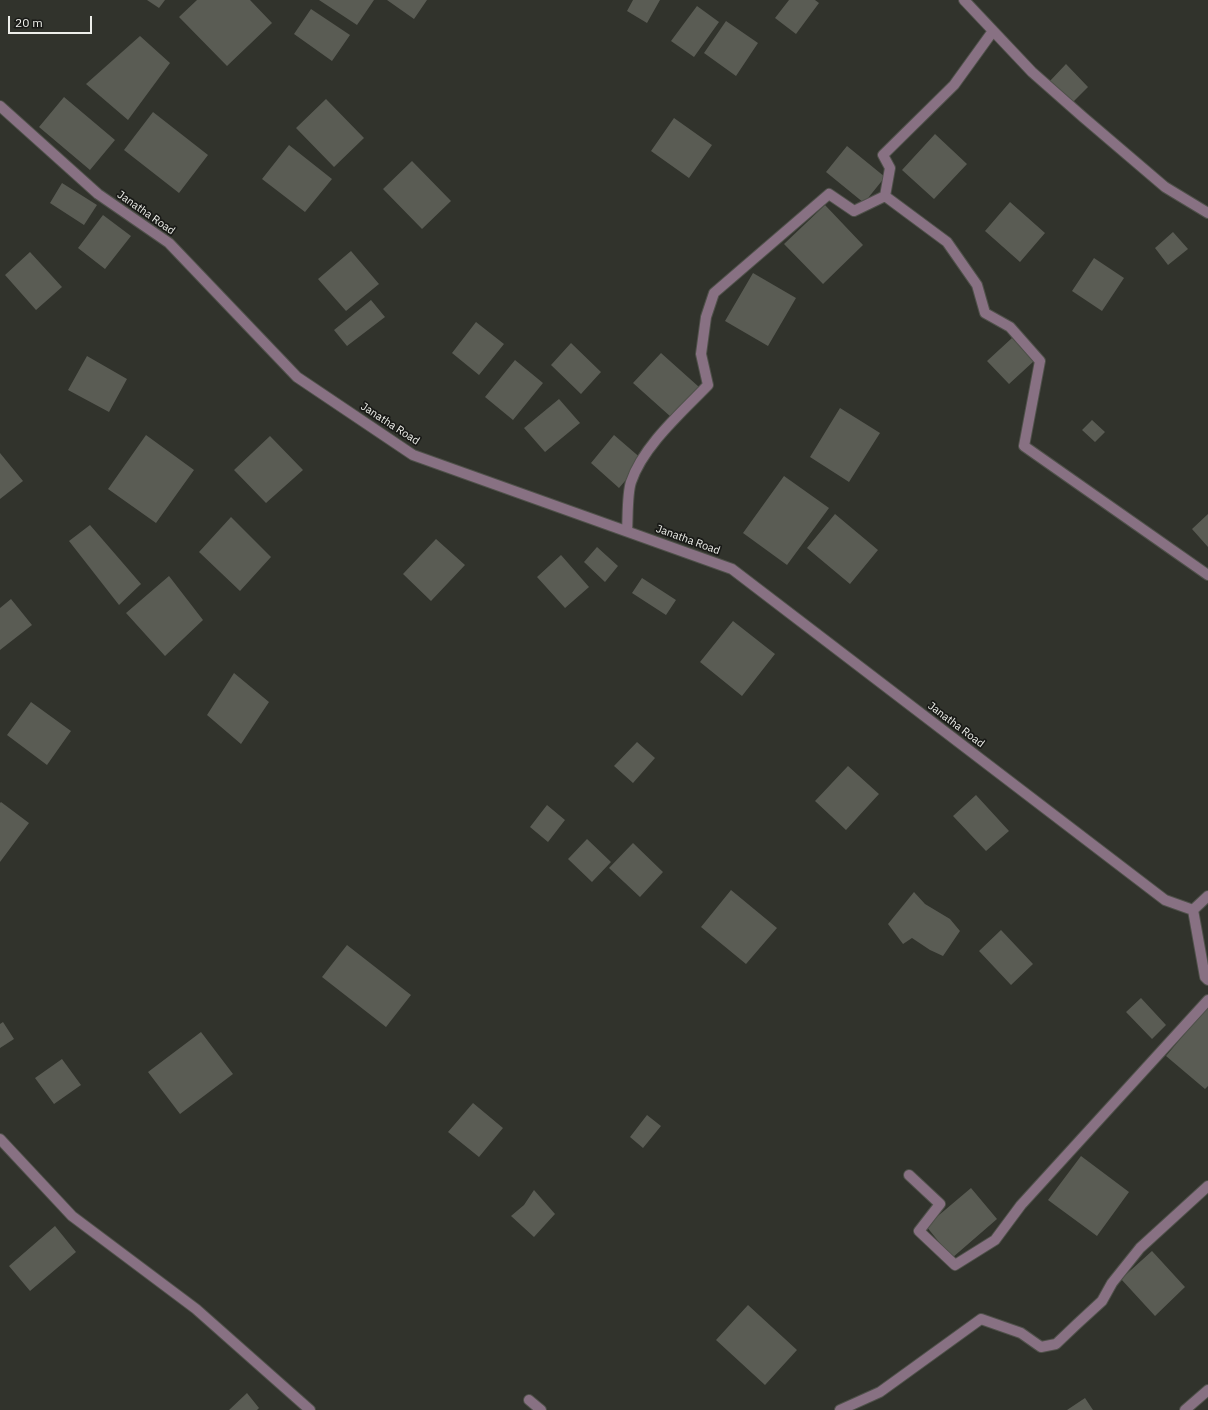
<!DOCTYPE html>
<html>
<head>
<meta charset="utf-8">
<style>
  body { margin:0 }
  #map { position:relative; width:1208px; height:1410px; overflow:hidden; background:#31332c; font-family:"IBM Plex Sans",sans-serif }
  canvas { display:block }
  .scale { position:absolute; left:8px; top:16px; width:84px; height:18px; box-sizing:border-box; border:2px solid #eeefea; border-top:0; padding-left:5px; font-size:12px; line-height:14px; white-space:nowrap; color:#eeefea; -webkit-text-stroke:3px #191a17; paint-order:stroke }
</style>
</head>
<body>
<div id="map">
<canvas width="1208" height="1410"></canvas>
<div class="scale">20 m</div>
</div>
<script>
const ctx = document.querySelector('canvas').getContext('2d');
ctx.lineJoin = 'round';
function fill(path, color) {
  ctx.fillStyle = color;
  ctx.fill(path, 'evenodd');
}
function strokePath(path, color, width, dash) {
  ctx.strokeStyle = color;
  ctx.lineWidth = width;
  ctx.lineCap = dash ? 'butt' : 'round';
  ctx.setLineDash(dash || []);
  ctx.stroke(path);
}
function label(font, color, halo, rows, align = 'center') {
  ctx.font = font + ' "IBM Plex Sans",sans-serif';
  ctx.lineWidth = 3.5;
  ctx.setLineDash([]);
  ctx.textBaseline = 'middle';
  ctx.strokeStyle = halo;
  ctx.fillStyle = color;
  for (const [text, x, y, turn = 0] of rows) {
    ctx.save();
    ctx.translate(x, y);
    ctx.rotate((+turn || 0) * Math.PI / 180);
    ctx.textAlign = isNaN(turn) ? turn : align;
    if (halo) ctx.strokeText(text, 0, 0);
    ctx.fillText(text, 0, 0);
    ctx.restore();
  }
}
const building = new Path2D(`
  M 147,0 L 165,0 L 159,8 Z
  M 197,0 L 250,0 L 272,23 L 227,66 L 179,17 Z
  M 319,0 L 374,0 L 357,25 Z
  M 387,0 L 427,0 L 414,19 Z
  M 633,0 L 660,0 L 647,23 L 627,11 Z
  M 789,0 L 815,0 L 819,3 L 796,34 L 775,18 Z
  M 697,6 L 719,22 L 694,57 L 671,41 Z
  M 311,9 L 350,35 L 332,61 L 294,34 Z
  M 726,21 L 758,43 L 736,76 L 704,53 Z
  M 140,36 L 170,63 L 128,120 L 86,84 Z
  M 1066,64 L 1088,87 L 1071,104 L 1049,82 Z
  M 64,97 L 115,140 L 90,170 L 39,127 Z
  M 326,99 L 364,138 L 334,167 L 296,128 Z
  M 153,112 L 208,155 L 179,193 L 124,150 Z
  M 674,118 L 712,145 L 689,178 L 651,151 Z
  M 935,134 L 967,164 L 934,199 L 902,170 Z
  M 289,145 L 332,179 L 305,212 L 262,179 Z
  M 847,146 L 885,177 L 864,203 L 826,172 Z
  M 412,161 L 451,201 L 422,229 L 383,189 Z
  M 62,183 L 97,205 L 84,225 L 50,203 Z
  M 1010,202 L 1045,233 L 1020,262 L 985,231 Z
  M 825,205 L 863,245 L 823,284 L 784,244 Z
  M 103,215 L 131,236 L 105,269 L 78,248 Z
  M 1173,232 L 1188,249 L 1168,265 L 1155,248 Z
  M 351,251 L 379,284 L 346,311 L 318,279 Z
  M 30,252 L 62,287 L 36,310 L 5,275 Z
  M 1094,258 L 1124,278 L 1102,311 L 1072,291 Z
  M 753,273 L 796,298 L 768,346 L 725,321 Z
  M 371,300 L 385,317 L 347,346 L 334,330 Z
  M 476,322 L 504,344 L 479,375 L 452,353 Z
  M 1012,338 L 1034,361 L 1009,384 L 987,361 Z
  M 571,343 L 601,372 L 581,394 L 551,365 Z
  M 661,353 L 699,387 L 671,417 L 633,383 Z
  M 87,356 L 127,379 L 109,412 L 68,390 Z
  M 515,360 L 543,383 L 513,420 L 485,397 Z
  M 559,399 L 580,423 L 545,452 L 524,428 Z
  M 840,408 L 880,433 L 849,482 L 810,457 Z
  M 1092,420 L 1105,432 L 1095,442 L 1082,430 Z
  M 146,435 L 194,470 L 156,523 L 108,489 Z
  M 614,435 L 643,460 L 619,488 L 591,463 Z
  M 270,436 L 303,470 L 266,503 L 234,470 Z
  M 0,453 L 23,481 L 0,499 Z
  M 784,476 L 829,508 L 787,565 L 743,533 Z
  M 835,514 L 878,550 L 850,584 L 807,548 Z
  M 1208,514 L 1208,547 L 1192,529 Z
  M 231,517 L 271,557 L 240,591 L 199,552 Z
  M 90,525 L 141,584 L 119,605 L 69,541 Z
  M 436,539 L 465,565 L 431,601 L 403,574 Z
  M 597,547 L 618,566 L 605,582 L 584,562 Z
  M 561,555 L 589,587 L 565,608 L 537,577 Z
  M 169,576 L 203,620 L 165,656 L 126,613 Z
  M 642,578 L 676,600 L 666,615 L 632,593 Z
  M 11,599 L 32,625 L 0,650 L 0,608 Z
  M 733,621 L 775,654 L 742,696 L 700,662 Z
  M 234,673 L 269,702 L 241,744 L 207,715 Z
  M 31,702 L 71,731 L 47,765 L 7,735 Z
  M 637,742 L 655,758 L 633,783 L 614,766 Z
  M 848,766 L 879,794 L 846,830 L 815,801 Z
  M 976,795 L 1009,831 L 986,851 L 953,816 Z
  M 1,802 L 29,823 L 0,862 L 0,803 Z
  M 547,805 L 565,820 L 548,842 L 530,827 Z
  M 587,839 L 611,862 L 592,882 L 568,859 Z
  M 633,843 L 663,872 L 640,897 L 609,868 Z
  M 731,890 L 777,928 L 746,964 L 701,927 Z
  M 914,892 L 925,904 L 950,919 L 960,931 L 943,956 L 930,950 L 912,938 L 903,944 L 888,924 Z
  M 1001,930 L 1033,964 L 1011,985 L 979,951 Z
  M 347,945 L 411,995 L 386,1027 L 322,977 Z
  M 1141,998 L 1166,1025 L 1152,1039 L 1126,1012 Z
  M 1208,1006 L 1208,1086 L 1205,1089 L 1166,1056 Z
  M 3,1022 L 14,1039 L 0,1048 L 0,1024 Z
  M 201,1032 L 233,1074 L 180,1114 L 148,1072 Z
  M 62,1059 L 81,1085 L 54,1104 L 35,1078 Z
  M 473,1103 L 503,1128 L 479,1157 L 448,1132 Z
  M 647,1115 L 661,1126 L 643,1148 L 630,1137 Z
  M 1081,1156 L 1129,1192 L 1097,1236 L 1048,1200 Z
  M 971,1188 L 997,1219 L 952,1258 L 926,1226 Z
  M 534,1190 L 555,1214 L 534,1237 L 511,1216 L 524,1205 Z
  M 55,1226 L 76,1252 L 30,1291 L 9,1266 Z
  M 1152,1251 L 1185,1287 L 1155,1316 L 1121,1279 Z
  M 748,1305 L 797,1350 L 765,1385 L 716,1340 Z
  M 247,1393 L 259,1408 L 257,1410 L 229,1410 Z
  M 1085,1398 L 1093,1410 L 1067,1410 Z`);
const minor = new Path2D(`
  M 964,0 L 1032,72 L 1083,117 L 1165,187 L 1208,213
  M 0,106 L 98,194 L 169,243 L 297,377 L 413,455 L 732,569 L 1165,900 L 1193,910
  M 885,196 L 890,168 L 883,155 L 954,85 L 993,31
  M 627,531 C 628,517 627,494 631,482 C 643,446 682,412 708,385 L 701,354 L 706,317 L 714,293 L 829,194 L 854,211 L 885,196 L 947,242 L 977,285 L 985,313 L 1010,327 L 1040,361 L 1024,446 L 1208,575
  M 1193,910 L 1205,977 L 1208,980
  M 1193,910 L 1208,896
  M 0,1139 L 72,1216 L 196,1309 L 310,1410
  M 909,1175 L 940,1204 L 919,1231 L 955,1265 L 995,1240 L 1021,1205 L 1208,1000
  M 529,1400 L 541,1410
  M 840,1410 L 880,1392 L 981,1319 L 1021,1333 L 1041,1347 L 1056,1344 L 1077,1324 L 1102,1301 L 1112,1283 L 1140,1248 L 1208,1186
  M 1185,1410 L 1208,1390`);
const streetNames = [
  ["Janatha Road",146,213,35],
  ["Janatha Road",390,424,33],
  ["Janatha Road",688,540,20],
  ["Janatha Road",956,725,37]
];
fill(building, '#5a5c54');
strokePath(minor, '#4f514a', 12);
strokePath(minor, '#887183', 10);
label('11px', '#eeefea', '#191a17', streetNames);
</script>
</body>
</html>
